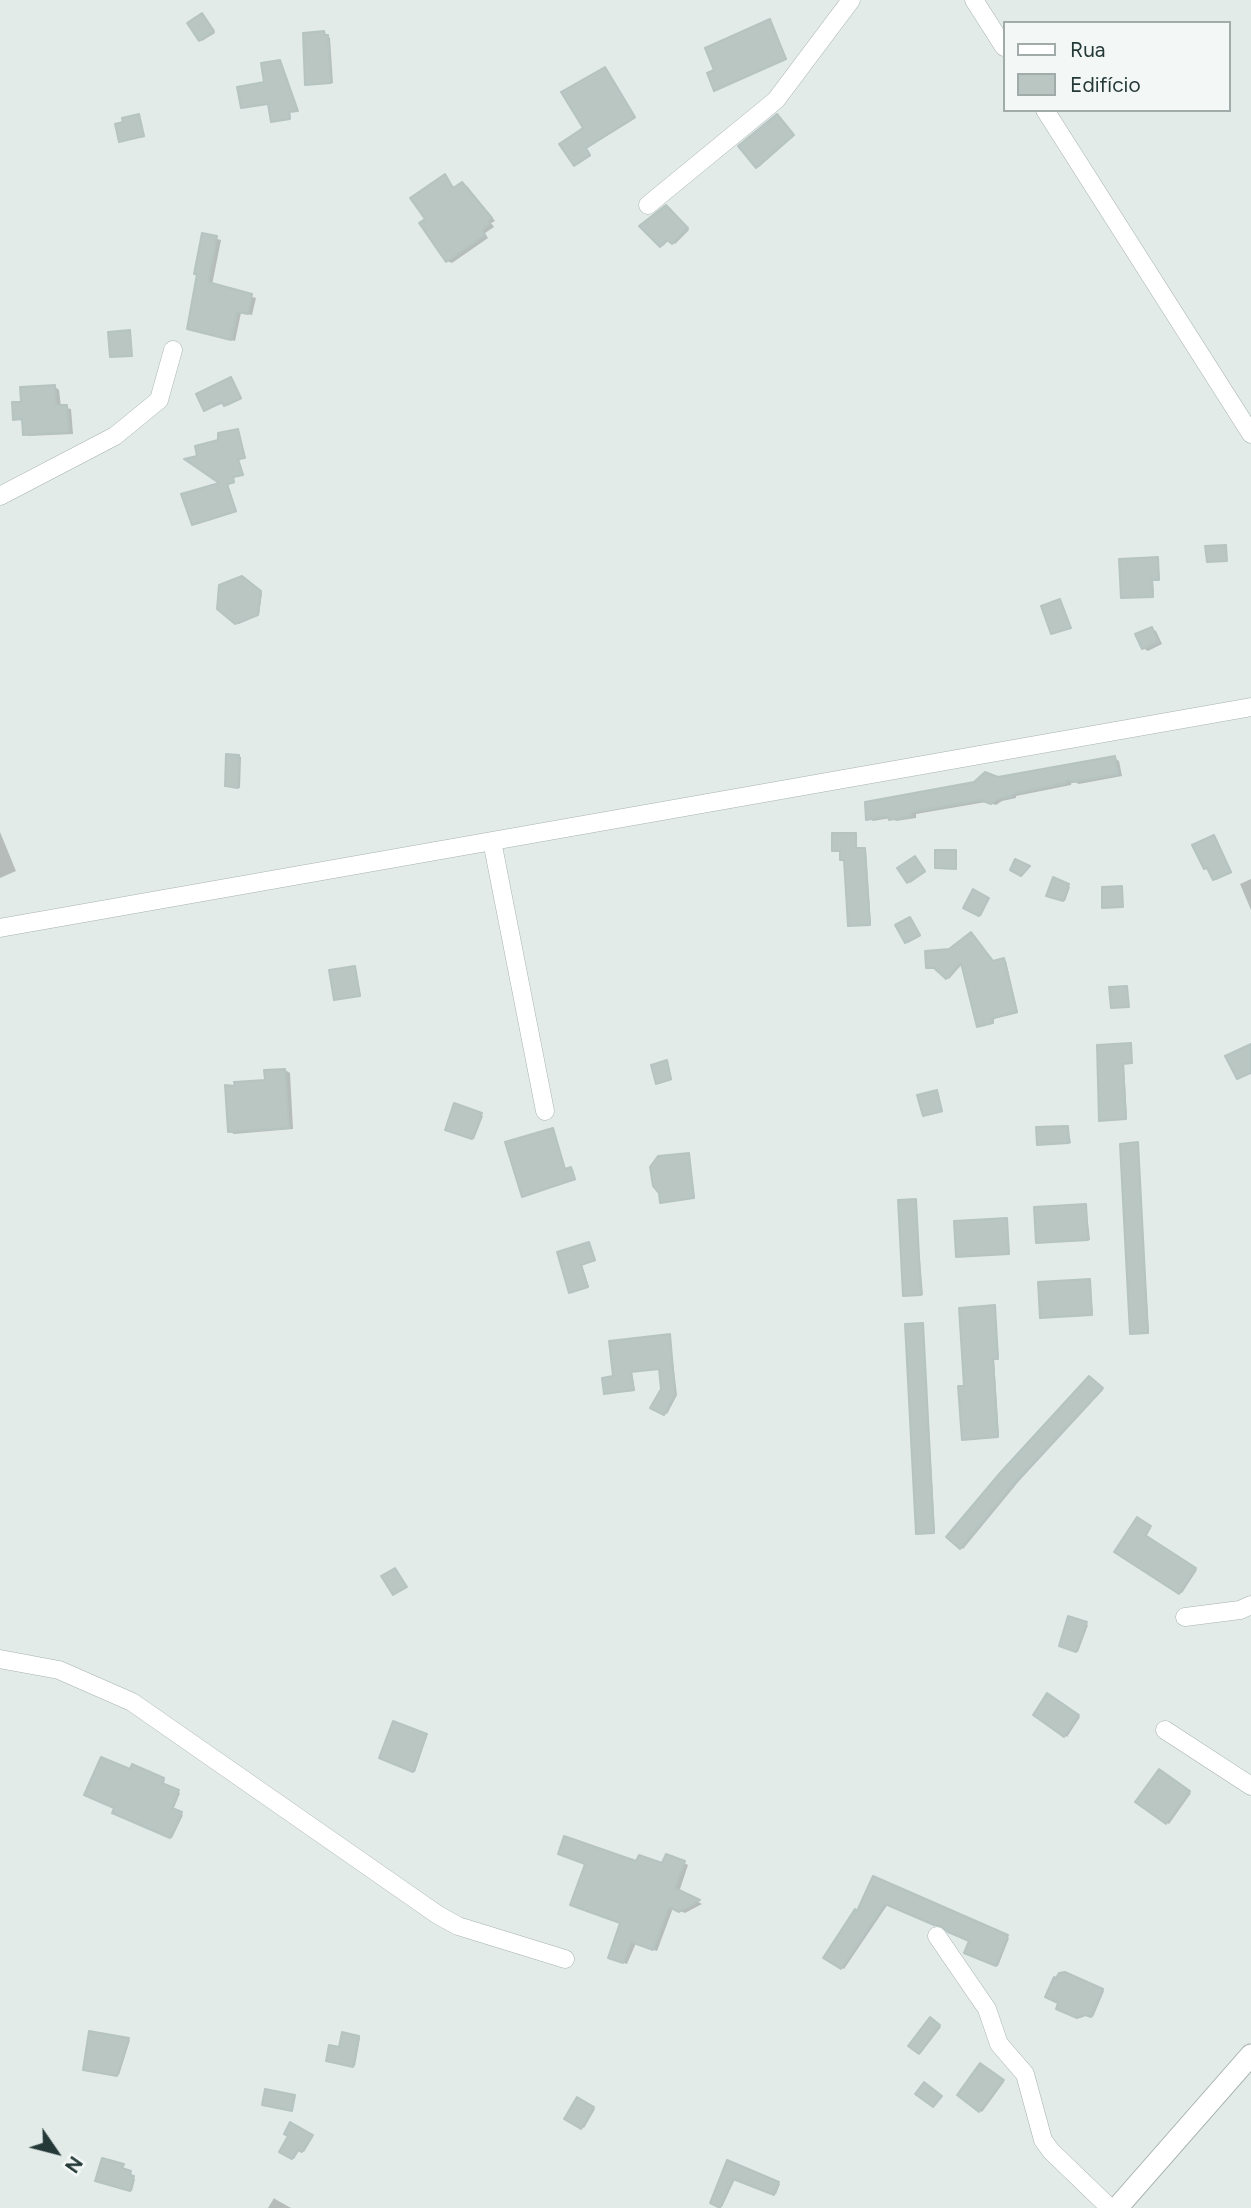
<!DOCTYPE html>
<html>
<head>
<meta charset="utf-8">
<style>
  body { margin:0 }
  #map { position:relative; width:1251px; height:2208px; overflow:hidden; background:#e3ebe9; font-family:Figtree,sans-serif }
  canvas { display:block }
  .legend { position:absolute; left:1003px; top:21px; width:228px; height:91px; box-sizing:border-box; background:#f3f8f6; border:2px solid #a1acaa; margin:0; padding:9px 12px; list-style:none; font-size:21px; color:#253a38 }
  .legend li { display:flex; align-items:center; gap:14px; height:35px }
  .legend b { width:35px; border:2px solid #a1acaa }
  .north { position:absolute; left:21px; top:2117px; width:70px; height:70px; -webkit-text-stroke:5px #f3f8f6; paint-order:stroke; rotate:125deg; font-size:19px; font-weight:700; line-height:28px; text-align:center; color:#253a38 }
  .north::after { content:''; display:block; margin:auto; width:24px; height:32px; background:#253a38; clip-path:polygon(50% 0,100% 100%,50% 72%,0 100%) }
</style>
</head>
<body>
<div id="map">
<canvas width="1251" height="2208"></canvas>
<ul class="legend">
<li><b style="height:9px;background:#fff"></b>Rua</li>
<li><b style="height:19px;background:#b9c6c2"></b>Edifício</li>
</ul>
<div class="north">N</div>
</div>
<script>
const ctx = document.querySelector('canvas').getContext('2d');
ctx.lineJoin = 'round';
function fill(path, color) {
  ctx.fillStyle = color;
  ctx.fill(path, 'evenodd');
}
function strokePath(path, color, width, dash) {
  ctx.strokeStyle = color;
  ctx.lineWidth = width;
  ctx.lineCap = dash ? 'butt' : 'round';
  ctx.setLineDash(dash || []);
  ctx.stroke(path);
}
const shadow = new Path2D(`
  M 204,16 L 215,33 L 202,41 L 200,40 Z
  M 771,22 L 787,59 L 715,90 Z
  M 324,33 L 330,38 L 333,83 L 308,85 Z
  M 280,62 L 298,111 L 290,112 L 291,119 L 274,122 L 269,104 L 242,107 L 266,84 Z
  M 606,70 L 636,118 L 586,149 L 591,156 L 577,165 L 575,164 L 586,129 Z
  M 138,116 L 145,137 L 120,141 L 125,123 Z
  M 779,117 L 794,136 L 759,167 L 757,166 Z
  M 445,176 L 455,189 L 462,184 L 467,186 L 495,221 L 491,223 L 494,227 L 485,233 L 488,238 L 452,263 L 447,261 L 428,219 Z
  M 668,208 L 689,230 L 675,244 L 669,240 L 663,246 L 661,246 Z
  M 204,235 L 221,240 L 212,285 L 256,298 L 252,315 L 241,313 L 235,341 L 193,330 Z
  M 232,380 L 242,399 L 227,406 L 224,403 L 206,410 Z
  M 55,387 L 59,390 L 61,407 L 71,409 L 73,434 L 29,436 L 24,434 L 24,421 L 14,419 L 23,403 Z
  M 238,430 L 246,458 L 239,460 L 244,475 L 233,478 L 235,483 L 228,485 L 237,512 L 195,525 L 193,524 L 223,484 L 199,457 Z
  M 1158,559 L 1160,580 L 1153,581 L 1154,597 L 1122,597 Z
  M 242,578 L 262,593 L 259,615 L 239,624 L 218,608 Z
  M 1152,629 L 1156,631 L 1162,644 L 1148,651 L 1143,648 Z
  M 228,756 L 241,757 L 240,788 L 229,786 Z
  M 1114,758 L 1119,761 L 1122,776 L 1079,784 L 1072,781 L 1071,785 L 1016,796 L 1016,798 L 1002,801 L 996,805 L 986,802 L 916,814 L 916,818 L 896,821 L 891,818 L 873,821 L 868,818 Z
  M 0,832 L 16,871 L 0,878 Z
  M 856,834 L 857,850 L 866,851 L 871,925 L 852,926 L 846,860 L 842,859 L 842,851 L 834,850 Z
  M 1214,837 L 1232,873 L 1216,880 L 1209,868 L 1205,868 Z
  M 956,852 L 957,869 L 937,867 Z
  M 916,859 L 926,872 L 910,883 L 909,882 Z
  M 1054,879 L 1070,887 L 1065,901 L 1049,895 Z
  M 1251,879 L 1251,910 L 1240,884 Z
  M 974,892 L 989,900 L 981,916 L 965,907 Z
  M 910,919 L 921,936 L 908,943 L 897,926 Z
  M 927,952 L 994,962 L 1006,961 L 1018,1013 L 994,1019 L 994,1023 L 978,1026 L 963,963 L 949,979 L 937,968 L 928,967 Z
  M 355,967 L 361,996 L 337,1000 L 335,999 Z
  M 1130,1045 L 1133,1064 L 1124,1064 L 1127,1119 L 1103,1121 L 1098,1047 Z
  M 667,1062 L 672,1080 L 659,1084 L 658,1083 Z
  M 285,1070 L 290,1073 L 293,1129 L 234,1134 L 229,1131 L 237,1088 L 267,1082 Z
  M 937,1091 L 943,1112 L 926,1116 L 924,1115 Z
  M 456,1106 L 483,1116 L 474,1139 L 447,1129 Z
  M 1068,1127 L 1071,1143 L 1039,1144 Z
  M 553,1130 L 566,1170 L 573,1170 L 576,1180 L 525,1196 L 523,1195 Z
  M 1137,1144 L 1149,1333 L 1134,1334 L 1132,1333 Z
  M 689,1155 L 695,1198 L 663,1203 L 661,1202 Z
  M 915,1201 L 923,1295 L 907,1296 Z
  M 1086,1206 L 1090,1240 L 1039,1243 Z
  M 1006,1219 L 1010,1254 L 959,1257 Z
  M 589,1244 L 596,1261 L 582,1265 L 589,1287 L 572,1293 L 570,1292 Z
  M 1090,1281 L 1093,1315 L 1041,1317 Z
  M 994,1307 L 999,1359 L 994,1359 L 999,1437 L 965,1440 L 966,1388 Z
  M 923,1325 L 935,1533 L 919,1534 L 917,1533 Z
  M 670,1336 L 677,1395 L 667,1414 L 653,1407 L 662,1387 L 661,1369 L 632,1372 L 635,1391 L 606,1393 L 615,1378 Z
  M 1091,1379 L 1103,1390 L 1019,1481 L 963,1549 L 949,1537 Z
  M 1138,1519 L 1151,1528 L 1146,1537 L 1197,1570 L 1182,1593 L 1116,1551 Z
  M 1069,1618 L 1088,1625 L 1078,1652 L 1062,1646 Z
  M 1048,1696 L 1080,1717 L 1067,1737 L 1036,1714 Z
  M 394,1723 L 427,1736 L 415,1772 L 382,1758 Z
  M 133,1767 L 165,1780 L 163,1785 L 180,1793 L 173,1810 L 183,1815 L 172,1838 L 115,1813 Z
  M 1160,1771 L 1191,1793 L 1169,1824 L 1138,1802 Z
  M 684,1863 L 688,1865 L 679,1892 L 702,1904 L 685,1913 L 673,1908 L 657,1951 L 636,1943 L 627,1964 L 614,1960 L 637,1864 Z
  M 874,1878 L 1009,1938 L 998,1966 L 966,1953 L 971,1941 L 944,1926 L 888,1904 L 844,1969 L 826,1957 L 858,1913 Z
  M 1065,1974 L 1104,1991 L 1093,2017 L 1088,2015 L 1080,2018 L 1058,2008 Z
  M 931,2019 L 941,2027 L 921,2053 L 911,2046 Z
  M 359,2037 L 360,2038 L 355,2066 L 329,2061 L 340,2049 Z
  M 128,2039 L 130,2040 L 119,2075 L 87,2070 Z
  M 981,2066 L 1004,2082 L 982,2112 L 959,2095 Z
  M 578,2099 L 595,2109 L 584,2128 L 567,2118 Z
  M 291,2124 L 313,2137 L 304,2152 L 300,2149 L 294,2159 L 281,2151 L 290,2136 Z
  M 728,2163 L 780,2184 L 776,2194 L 735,2179 L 722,2207 L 712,2203 Z
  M 123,2166 L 123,2171 L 132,2174 L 131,2177 L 135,2179 L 132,2191 L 99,2181 Z
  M 274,2198 L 275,2199 L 291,2208 L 268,2208 Z`);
const building = new Path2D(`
  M 202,13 L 214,31 L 199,41 L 187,23 Z
  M 770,19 L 786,59 L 714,91 L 707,73 L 714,70 L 705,48 Z
  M 324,31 L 325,35 L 328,35 L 331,83 L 305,85 L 303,33 Z
  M 280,60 L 298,111 L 289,112 L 290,119 L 271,122 L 268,104 L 241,108 L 237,87 L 264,82 L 261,63 Z
  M 605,67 L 635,117 L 586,148 L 590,155 L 574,166 L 559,144 L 583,128 L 561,92 Z
  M 139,114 L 144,136 L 119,142 L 115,124 L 123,122 L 122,118 Z
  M 777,114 L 794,135 L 756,168 L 738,146 Z
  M 445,174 L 453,188 L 462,182 L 492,218 L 488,221 L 490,224 L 482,230 L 485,235 L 446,262 L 419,223 L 425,219 L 410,198 Z
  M 666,205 L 688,228 L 672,244 L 667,240 L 660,247 L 639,226 Z
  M 202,233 L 217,236 L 208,282 L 252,294 L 248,314 L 237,312 L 231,340 L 187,329 L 197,274 L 194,274 Z
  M 130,330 L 132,356 L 110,357 L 108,332 Z
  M 231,377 L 241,398 L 224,406 L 222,402 L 204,411 L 196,394 Z
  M 55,385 L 56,405 L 67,405 L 69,432 L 23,435 L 22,419 L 13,420 L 12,402 L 21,402 L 20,387 Z
  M 238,429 L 245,458 L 238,459 L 243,475 L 233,477 L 234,482 L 227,484 L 236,511 L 192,525 L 181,494 L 219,483 L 184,459 L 197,456 L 195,446 L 218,440 L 218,433 Z
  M 1226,545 L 1227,561 L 1207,562 L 1205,546 Z
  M 1158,557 L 1159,580 L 1152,580 L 1153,597 L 1121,598 L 1119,559 Z
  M 242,576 L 261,591 L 258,615 L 235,624 L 217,609 L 219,585 Z
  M 1060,599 L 1071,628 L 1051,634 L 1041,606 Z
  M 1152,627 L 1158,642 L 1142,649 L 1135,634 Z
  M 226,754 L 239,755 L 238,788 L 225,786 Z
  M 1115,756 L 1118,774 L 1073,782 L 1067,780 L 1066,783 L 1012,794 L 1012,796 L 997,799 L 991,804 L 980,800 L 911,812 L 912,816 L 889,820 L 888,816 L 866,820 L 865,802 L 974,782 L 985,772 L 998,777 Z
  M 832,833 L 856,833 L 856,848 L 865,848 L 870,925 L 848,926 L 844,860 L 840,860 L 840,851 L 832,851 Z
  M 1214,835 L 1231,872 L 1213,880 L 1207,868 L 1204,869 L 1192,845 Z
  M 935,850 L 956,850 L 956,869 L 935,868 Z
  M 915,856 L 925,871 L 907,883 L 897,868 Z
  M 1015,859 L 1030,866 L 1021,876 L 1010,870 Z
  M 1053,877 L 1069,884 L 1063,901 L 1046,896 Z
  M 1122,886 L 1123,907 L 1102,908 L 1102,887 Z
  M 973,889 L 989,898 L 979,916 L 963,908 Z
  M 910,917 L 920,935 L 905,943 L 895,925 Z
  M 971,932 L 993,961 L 1004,958 L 1017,1012 L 992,1018 L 993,1023 L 977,1027 L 961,963 L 946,979 L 934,968 L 926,968 L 925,951 L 949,949 Z
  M 355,966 L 360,996 L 334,1000 L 329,970 Z
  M 1127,986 L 1129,1007 L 1111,1008 L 1109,987 Z
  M 1131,1043 L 1132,1063 L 1123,1064 L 1126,1119 L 1099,1121 L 1097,1045 Z
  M 1251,1044 L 1251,1073 L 1237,1079 L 1225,1056 Z
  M 667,1060 L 671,1079 L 656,1084 L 651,1065 Z
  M 285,1069 L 289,1128 L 228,1132 L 225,1085 L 235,1086 L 234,1082 L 265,1080 L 264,1070 Z
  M 937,1090 L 942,1111 L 923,1116 L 917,1095 Z
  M 454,1103 L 482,1113 L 472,1139 L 445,1130 Z
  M 1068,1126 L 1069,1143 L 1037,1145 L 1036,1127 Z
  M 553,1128 L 565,1169 L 571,1167 L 575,1179 L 522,1197 L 505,1142 Z
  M 1138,1142 L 1148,1333 L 1130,1334 L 1120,1144 Z
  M 689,1153 L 694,1198 L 660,1203 L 659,1193 L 653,1186 L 650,1167 L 658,1156 Z
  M 916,1199 L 921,1295 L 903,1296 L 898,1200 Z
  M 1086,1204 L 1088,1240 L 1036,1243 L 1034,1207 Z
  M 1007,1218 L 1009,1254 L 956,1257 L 954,1221 Z
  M 589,1242 L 595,1260 L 581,1265 L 588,1287 L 569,1293 L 557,1252 Z
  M 1090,1279 L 1092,1315 L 1040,1318 L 1038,1282 Z
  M 995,1305 L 998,1359 L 993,1359 L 998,1437 L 962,1440 L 958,1386 L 964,1386 L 959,1308 Z
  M 923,1323 L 934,1533 L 916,1534 L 905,1324 Z
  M 670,1334 L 675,1394 L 664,1415 L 650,1408 L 661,1389 L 659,1369 L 631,1372 L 634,1390 L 604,1394 L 602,1378 L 613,1376 L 609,1341 Z
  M 1089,1376 L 1103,1388 L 1017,1480 L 960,1549 L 946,1537 L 1000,1473 Z
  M 1137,1517 L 1151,1526 L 1145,1535 L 1196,1568 L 1179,1594 L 1114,1552 Z
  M 395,1568 L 407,1587 L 393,1595 L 381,1576 Z
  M 1068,1616 L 1087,1622 L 1076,1652 L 1059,1646 Z
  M 1047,1693 L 1079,1715 L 1064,1737 L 1033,1715 Z
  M 393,1721 L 427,1734 L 413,1772 L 379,1758 Z
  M 101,1757 L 130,1769 L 132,1764 L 164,1778 L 162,1783 L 179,1790 L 172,1808 L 182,1812 L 170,1838 L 112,1813 L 114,1808 L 84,1795 Z
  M 1159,1769 L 1190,1791 L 1166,1824 L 1135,1802 Z
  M 564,1836 L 636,1861 L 639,1855 L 662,1863 L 666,1854 L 685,1861 L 675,1888 L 700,1900 L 679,1912 L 669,1907 L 653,1950 L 631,1942 L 623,1963 L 608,1958 L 620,1923 L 570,1905 L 585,1864 L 558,1854 Z
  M 873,1876 L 1008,1935 L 996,1966 L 964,1953 L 969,1941 L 948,1932 L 941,1926 L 934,1925 L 885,1904 L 841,1969 L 823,1958 L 855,1909 L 857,1911 Z
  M 1065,1972 L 1103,1989 L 1091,2017 L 1085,2015 L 1077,2018 L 1056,2009 L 1058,2003 L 1045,1997 L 1054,1977 L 1056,1978 L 1059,1973 Z
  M 930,2017 L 940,2025 L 919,2054 L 908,2046 Z
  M 89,2031 L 129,2038 L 117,2076 L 83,2070 Z
  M 342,2032 L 359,2036 L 353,2067 L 326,2061 L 329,2045 L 339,2047 Z
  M 980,2063 L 1004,2080 L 979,2112 L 957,2095 Z
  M 924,2082 L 942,2096 L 933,2107 L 915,2094 Z
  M 265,2089 L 295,2095 L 292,2111 L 262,2105 Z
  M 577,2097 L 594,2107 L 581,2129 L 564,2119 Z
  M 290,2122 L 313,2135 L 302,2152 L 298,2150 L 292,2159 L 279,2152 L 288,2136 L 284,2134 Z
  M 102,2158 L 124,2164 L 122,2168 L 131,2171 L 130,2175 L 134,2176 L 130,2191 L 95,2181 Z
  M 727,2160 L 779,2182 L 774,2195 L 733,2179 L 720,2208 L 710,2203 Z`);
const minor = new Path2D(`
  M 974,0 L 1004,47
  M 1045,110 L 1251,434
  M 648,205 L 776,100 L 851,0
  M 0,496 L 115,436 L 159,400 L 173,350
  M 492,841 L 545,1111
  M 0,928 L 1251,707
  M 1185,1617 L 1240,1610 L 1251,1605
  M 0,1659 L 59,1670 L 132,1702 L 438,1915 L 458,1926 L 565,1959
  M 1165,1730 L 1251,1786
  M 937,1936 L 987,2009 L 999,2044 L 1025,2074 L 1043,2140 L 1051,2151 L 1110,2208`);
const tertiary = new Path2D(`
  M 1117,2208 L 1251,2055`);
fill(shadow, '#0003');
fill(building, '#b9c6c2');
strokePath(building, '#b6c4c1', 2);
strokePath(minor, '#a6b2b0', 19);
strokePath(tertiary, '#a6b2b0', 23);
strokePath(minor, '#fff', 18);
strokePath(tertiary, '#fff', 21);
</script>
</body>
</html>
